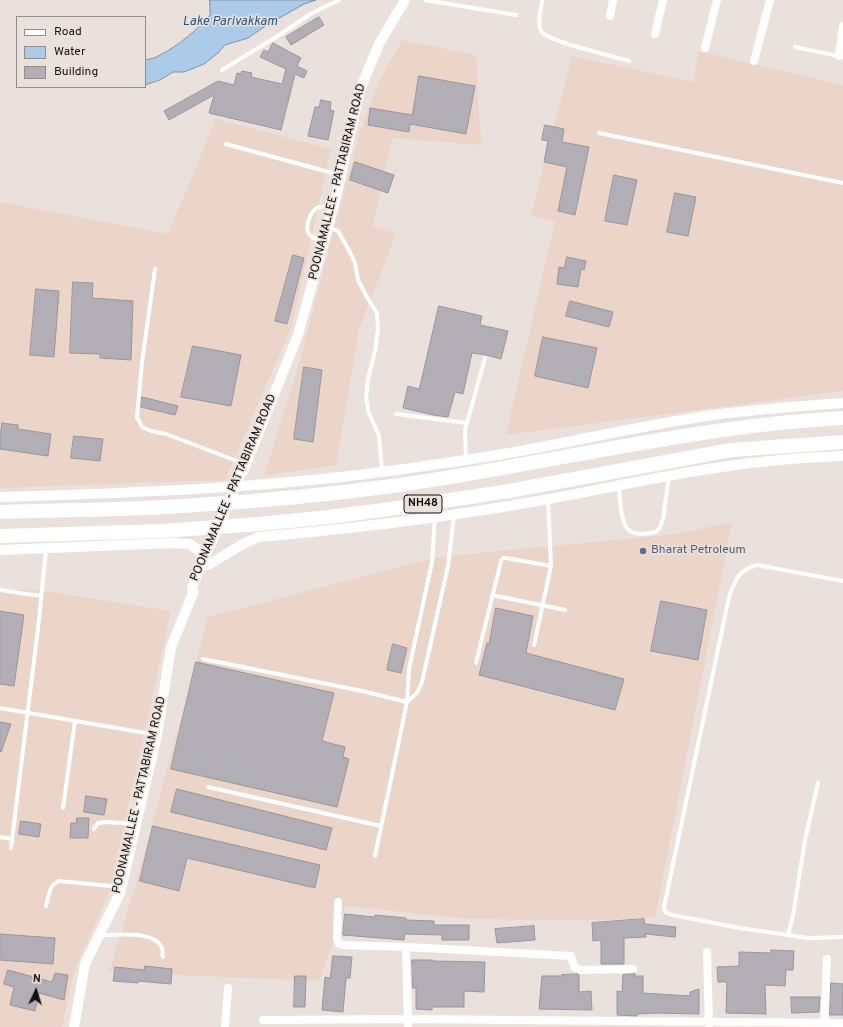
<!DOCTYPE html>
<html>
<head>
<meta charset="utf-8">
<style>
  body { margin:0 }
  #map { position:relative; width:843px; height:1027px; overflow:hidden; background:#ebe1dc; font-family:Overpass,sans-serif }
  canvas { display:block }
  .legend { position:absolute; left:16px; top:16px; width:130px; height:72px; box-sizing:border-box; background:#ebe1dc; border:1px solid #948d89; margin:0; padding:5px 7px; list-style:none; font-size:12px; color:#120f0d }
  .legend li { display:flex; align-items:center; gap:8px; height:20px }
  .legend b { width:20px; border:1px solid #948d89 }
  .north { position:absolute; left:16px; top:971px; width:40px; height:40px; -webkit-text-stroke:3px #ebe1dc; paint-order:stroke; rotate:4deg; font-size:11px; font-weight:700; line-height:16px; text-align:center; color:#120f0d }
  .north::after { content:''; display:block; margin:auto; width:14px; height:18px; background:#120f0d; clip-path:polygon(50% 0,100% 100%,50% 72%,0 100%) }
</style>
</head>
<body>
<div id="map">
<canvas width="843" height="1027"></canvas>
<ul class="legend">
<li><b style="height:5px;background:#fff"></b>Road</li>
<li><b style="height:11px;background:#accbe9"></b>Water</li>
<li><b style="height:11px;background:#b2aeb6"></b>Building</li>
</ul>
<div class="north">N</div>
</div>
<script>
const ctx = document.querySelector('canvas').getContext('2d');
ctx.lineJoin = 'round';
function fill(path, color) {
  ctx.fillStyle = color;
  ctx.fill(path, 'evenodd');
}
function strokePath(path, color, width, dash) {
  ctx.strokeStyle = color;
  ctx.lineWidth = width;
  ctx.lineCap = dash ? 'butt' : 'round';
  ctx.setLineDash(dash || []);
  ctx.stroke(path);
}
function label(font, color, halo, rows, align = 'center') {
  ctx.font = font + ' Overpass,sans-serif';
  ctx.lineWidth = 3;
  ctx.setLineDash([]);
  ctx.textBaseline = 'middle';
  ctx.strokeStyle = halo;
  ctx.fillStyle = color;
  for (const [text, x, y, turn = 0] of rows) {
    ctx.save();
    ctx.translate(x, y);
    ctx.rotate((+turn || 0) * Math.PI / 180);
    ctx.textAlign = isNaN(turn) ? turn : align;
    if (halo) ctx.strokeText(text, 0, 0);
    ctx.fillText(text, 0, 0);
    ctx.restore();
  }
}
const industrial = new Path2D(`
  M 402,40 L 476,55 L 481,145 L 392,138 L 373,226 L 396,234 L 359,329 L 336,465 L 264,476 L 298,367 L 360,131 L 379,82 Z
  M 698,51 L 843,85 L 843,391 L 506,435 L 555,221 L 531,216 L 572,56 L 694,82 Z
  M 216,119 L 331,149 L 291,329 L 225,480 L 0,488 L 0,202 L 168,234 Z
  M 732,522 L 655,918 L 601,920 L 469,919 L 346,906 L 319,981 L 109,972 L 137,880 L 208,617 L 438,557 L 676,534 Z
  M 0,589 L 52,592 L 171,611 L 109,893 L 75,969 L 62,1027 L 0,1027 Z`);
const water = new Path2D(`
  M 210,0 L 316,0 L 304,4 L 267,25 L 248,38 L 225,45 L 218,53 L 204,64 L 184,72 L 173,72 L 160,80 L 145,85 L 145,60 C 150,59 156,58 160,55 C 178,46 197,30 210,15 Z`);
const building = new Path2D(`
  M 319,17 L 324,25 L 291,45 L 286,37 Z
  M 273,43 L 301,58 L 297,66 L 307,71 L 304,78 L 295,74 L 281,130 L 209,113 L 214,95 L 169,120 L 164,111 L 218,81 L 234,85 L 237,73 L 241,74 L 242,71 L 252,73 L 251,77 L 282,84 L 286,69 L 260,57 L 264,50 L 268,52 Z
  M 419,76 L 475,86 L 466,134 L 410,124 L 409,132 L 368,125 L 370,108 L 412,115 Z
  M 321,100 L 331,102 L 330,110 L 334,111 L 328,140 L 308,136 L 315,107 L 319,107 Z
  M 545,125 L 564,129 L 562,142 L 589,147 L 575,215 L 558,211 L 567,167 L 544,162 L 548,141 L 542,140 Z
  M 355,162 L 394,175 L 388,193 L 350,180 Z
  M 614,175 L 637,180 L 627,225 L 605,221 Z
  M 675,193 L 696,197 L 688,236 L 667,232 Z
  M 293,255 L 304,258 L 287,324 L 275,321 Z
  M 567,257 L 586,261 L 584,270 L 581,269 L 578,287 L 557,284 L 559,267 L 564,268 Z
  M 73,282 L 93,283 L 92,298 L 133,301 L 131,360 L 100,358 L 100,354 L 70,353 Z
  M 36,289 L 59,291 L 54,357 L 30,355 Z
  M 570,301 L 613,312 L 609,327 L 566,316 Z
  M 439,306 L 482,316 L 480,325 L 508,331 L 501,359 L 486,355 L 472,353 L 463,394 L 455,392 L 448,417 L 433,415 L 403,408 L 408,386 L 419,389 Z
  M 543,337 L 597,348 L 588,388 L 535,376 Z
  M 193,346 L 241,355 L 231,406 L 181,397 Z
  M 304,367 L 322,370 L 313,442 L 294,439 Z
  M 142,397 L 178,406 L 175,415 L 141,407 Z
  M 2,423 L 18,425 L 18,429 L 51,434 L 48,456 L 0,449 L 0,430 L 1,430 Z
  M 74,436 L 103,439 L 100,461 L 71,458 Z
  M 661,601 L 707,610 L 698,660 L 651,651 Z
  M 496,608 L 533,616 L 526,653 L 624,679 L 615,710 L 479,675 L 487,643 L 489,643 Z
  M 0,611 L 24,615 L 14,686 L 0,684 Z
  M 393,644 L 407,648 L 401,673 L 387,670 Z
  M 196,662 L 334,693 L 322,741 L 345,747 L 343,757 L 349,759 L 337,807 L 171,769 Z
  M 0,722 L 11,724 L 1,752 L 0,751 Z
  M 177,789 L 332,828 L 326,850 L 171,812 Z
  M 86,796 L 107,799 L 104,815 L 84,812 Z
  M 77,818 L 89,818 L 88,838 L 70,838 L 71,823 L 76,823 Z
  M 21,821 L 41,824 L 39,837 L 19,834 Z
  M 153,826 L 320,865 L 315,888 L 187,858 L 179,891 L 140,881 Z
  M 345,914 L 375,917 L 375,915 L 406,918 L 406,920 L 434,921 L 434,925 L 469,925 L 469,940 L 442,940 L 442,935 L 405,934 L 404,940 L 343,935 Z
  M 644,919 L 645,924 L 676,927 L 675,937 L 645,934 L 646,937 L 624,938 L 624,964 L 601,964 L 601,940 L 593,941 L 592,923 Z
  M 534,926 L 535,940 L 497,943 L 495,929 Z
  M 0,934 L 55,938 L 53,964 L 0,960 Z
  M 771,950 L 794,951 L 793,970 L 786,970 L 785,986 L 765,985 L 766,1014 L 726,1013 L 727,982 L 718,982 L 717,967 L 739,966 L 739,952 L 771,953 Z
  M 333,956 L 352,957 L 350,978 L 346,978 L 343,1012 L 322,1010 L 325,977 L 330,978 Z
  M 412,960 L 433,960 L 433,961 L 485,962 L 484,992 L 464,991 L 464,1007 L 432,1007 L 432,1010 L 416,1009 L 416,988 L 413,988 Z
  M 145,966 L 172,969 L 171,984 L 138,981 L 138,983 L 113,981 L 115,967 L 144,970 Z
  M 8,970 L 52,982 L 55,973 L 68,975 L 64,1000 L 39,993 L 35,1011 L 10,1005 L 14,987 L 4,984 Z
  M 578,974 L 579,975 L 579,992 L 591,991 L 592,1010 L 539,1009 L 542,976 L 562,976 L 562,975 Z
  M 635,974 L 635,976 L 643,976 L 643,993 L 690,996 L 690,992 L 699,989 L 699,1014 L 656,1013 L 637,1014 L 637,1016 L 617,1015 L 617,991 L 622,992 L 623,975 Z
  M 295,976 L 306,976 L 305,1007 L 294,1007 Z
  M 831,983 L 843,984 L 843,1015 L 830,1015 Z
  M 791,997 L 820,997 L 819,1012 L 792,1013 Z`);
const service = new Path2D(`
  M 425,0 L 516,15
  M 542,0 C 541,9 537,23 541,31 C 547,42 614,56 629,61
  M 795,47 L 843,57
  M 222,70 L 281,34 L 312,13 L 339,0
  M 599,133 L 843,183
  M 226,144 L 340,175
  M 328,227 L 338,231 L 351,254 L 355,263 L 358,280 L 368,299 L 377,313 L 378,329 L 375,351 L 368,379 L 366,398 L 369,413 L 379,436 L 382,472
  M 323,241 C 319,240 312,238 309,234 C 304,227 311,209 319,207 C 323,206 328,207 332,208
  M 155,269 L 142,362 L 137,417 L 142,427 L 151,431 L 166,434 L 245,464
  M 396,414 L 467,423
  M 466,459 L 465,430 L 485,358
  M 619,486 C 620,497 620,525 630,531 C 638,536 648,533 656,532 L 660,527 L 663,519 L 669,476
  M 0,590 L 41,596
  M 492,595 L 565,610
  M 534,645 L 551,566
  M 203,659 L 362,691 L 407,702
  M 476,663 L 501,561 L 503,558 L 506,558 L 551,566 L 548,499
  M 407,702 L 417,693 L 422,682 L 448,566 L 454,515
  M 0,708 L 157,735
  M 818,783 L 805,840 L 793,916 L 788,935 L 807,938 L 843,937
  M 208,787 L 381,826
  M 63,808 L 75,721
  M 94,829 L 98,823 L 106,822 L 136,824
  M 0,837 L 12,839
  M 11,848 L 39,620 L 46,549
  M 375,856 L 407,702 L 409,669 L 432,562 L 435,517
  M 46,906 C 49,895 49,885 59,881 L 121,887
  M 99,935 C 115,936 154,929 162,948 C 163,951 162,955 163,957
  M 788,935 L 740,928 L 672,915 L 665,912 L 664,907 L 729,597 C 736,579 737,571 757,565 L 843,581`);
const minor = new Path2D(`
  M 610,16 L 613,0
  M 655,34 L 663,0
  M 705,48 L 717,0
  M 839,56 L 843,26
  M 754,61 L 770,0
  M 338,902 L 337,938 L 339,944 L 344,945 L 406,947 L 571,956 L 574,967 L 581,970 L 633,969
  M 406,947 L 408,1027
  M 707,952 L 709,1027
  M 263,1020 L 409,1019 L 843,1023
  M 225,1027 L 228,988
  M 824,1027 L 827,959`);
const tertiary = new Path2D(`
  M 0,497 C 136,493 270,488 404,469 C 446,463 489,457 531,449 C 594,437 656,423 720,414 C 761,409 802,406 843,403
  M 0,550 L 172,543 L 190,544 L 205,556
  M 208,565 L 243,544 L 258,537 C 350,529 441,518 532,502 C 595,491 658,476 722,467 C 762,461 803,457 843,456
  M 74,1027 L 85,964 L 120,893 L 157,735 L 171,647 L 193,593 L 192,587 L 229,502 L 240,475 L 243,472 L 246,464 L 298,335 L 335,201 L 361,87 L 379,44 L 405,0`);
const trunk = new Path2D(`
  M 0,512 C 65,510 131,510 196,505 C 264,501 333,494 400,485 C 548,464 693,426 843,418
  M 0,536 L 162,531 L 259,524 L 329,517 L 405,507 L 509,491 L 731,450 L 843,442`);
const markers = [
  [643,551,4,"#5c6f8a"]
];
const shields = [
  [423,504,38]
];
const shieldNames = [
  ["NH48",423,504]
];
const streetNames = [
  ["POONAMALLEE - PATTABIRAM ROAD",338,182,-76],
  ["POONAMALLEE - PATTABIRAM ROAD",234,488,-67],
  ["POONAMALLEE - PATTABIRAM ROAD",140,795,-77]
];
const serviceNames = [
  ["Bharat Petroleum",651,551]
];
const waterNames = [
  ["Lake Parivakkam",230,22]
];
fill(industrial, '#ebd5c9');
fill(water, '#accbe9');
strokePath(water, '#7e93a7', 1);
fill(building, '#b2aeb6');
strokePath(building, '#9a959d', 1);
strokePath(service, '#fff', 4);
strokePath(minor, '#fff', 8);
strokePath(tertiary, '#fff', 10);
strokePath(trunk, '#fff', 14);
for (const [x, y, r, color] of markers) {
  const dot = new Path2D();
  dot.arc(x, y, r, 0, 2 * Math.PI);
  ctx.fillStyle = color;
  ctx.fill(dot);
  strokePath(dot, '#ebe1dc', 1.5);
}
for (const [x, y, w] of shields) {
  const box = new Path2D();
  box.roundRect(x - w / 2, y - 9, w, 18, 3);
  ctx.fillStyle = '#ebe1dc';
  ctx.fill(box);
  strokePath(box, '#120f0d', 1);
}
label('bold 11px', '#120f0d', null, shieldNames);
label('12px', '#120f0d', '#ebe1dc', streetNames);
label('12px', '#4e5e75', '#ebe1dc', serviceNames, 'left');
label('italic 13px', '#28567e', '#ebe1dc', waterNames);
</script>
</body>
</html>
